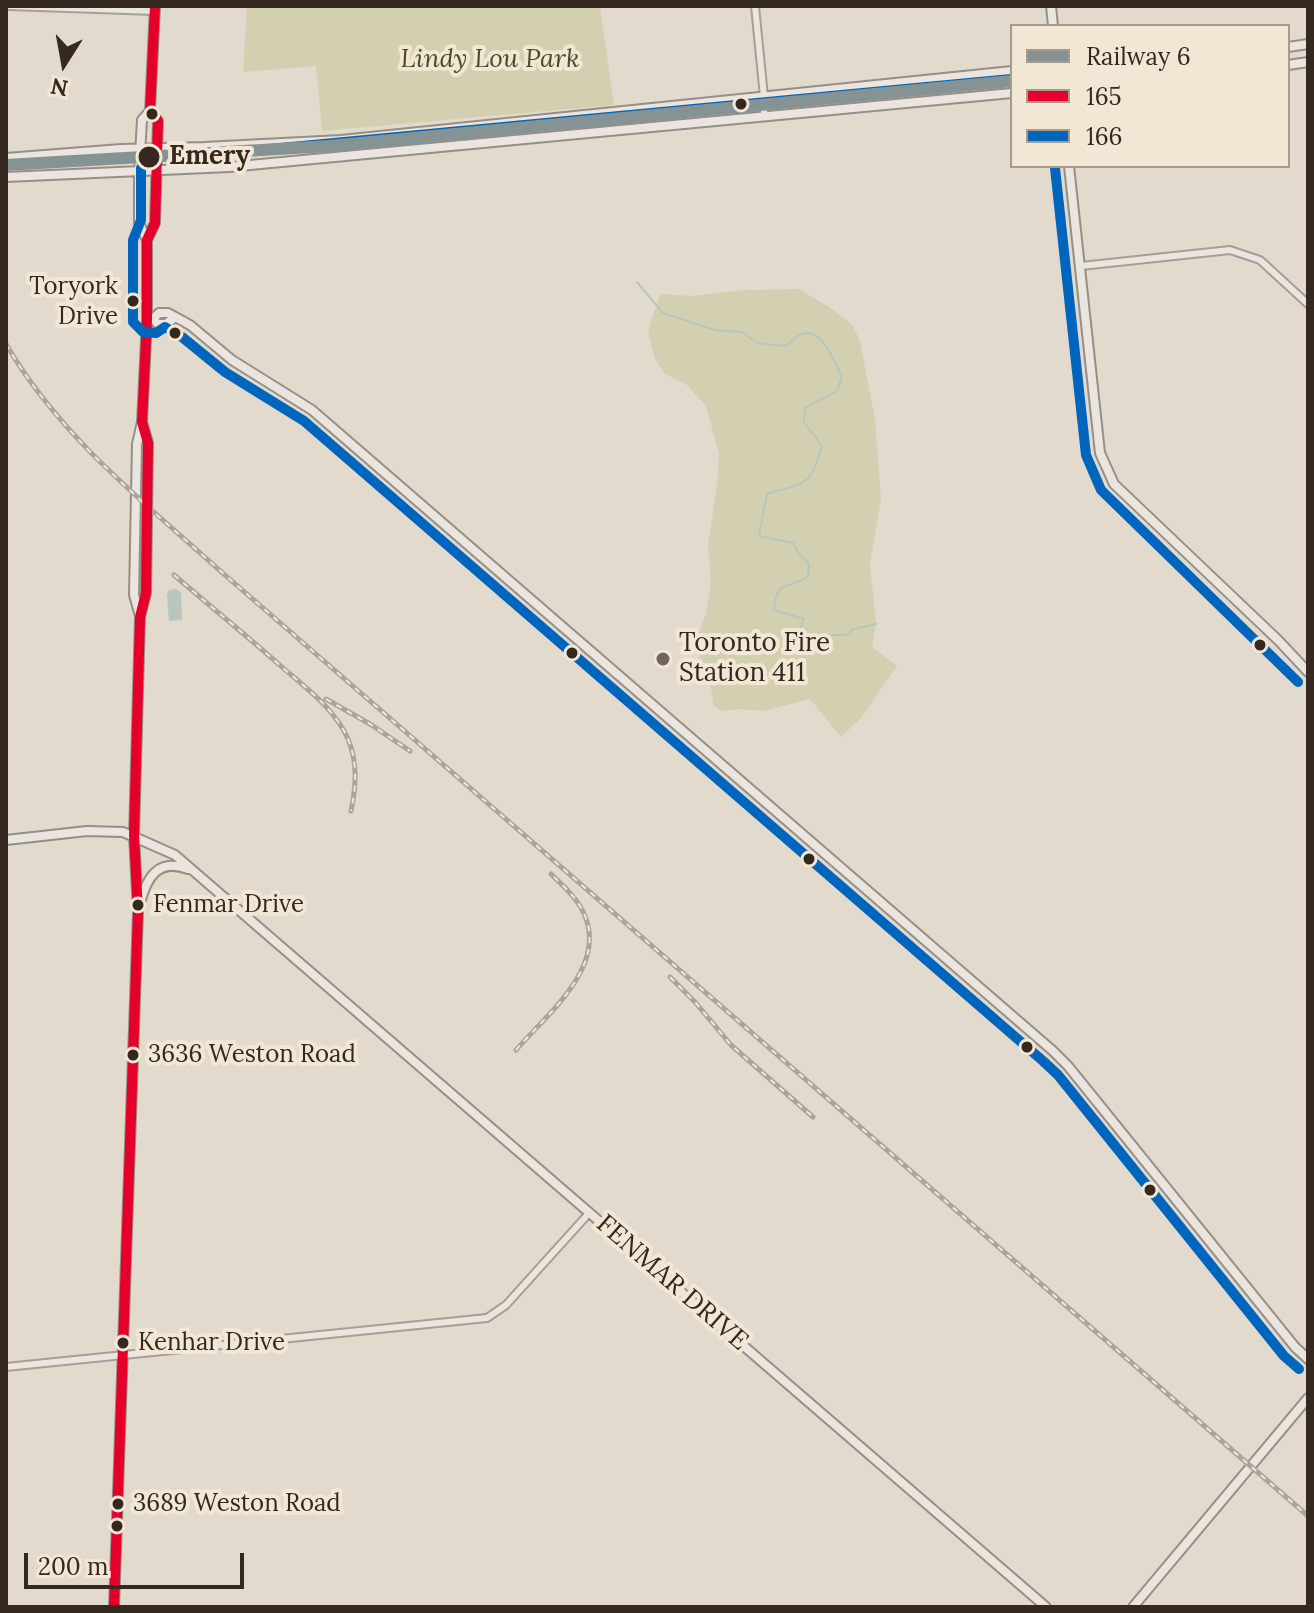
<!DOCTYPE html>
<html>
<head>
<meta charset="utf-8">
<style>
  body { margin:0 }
  #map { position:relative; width:1314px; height:1613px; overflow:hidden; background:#e2dacd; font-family:Lora,serif }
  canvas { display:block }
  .frame { position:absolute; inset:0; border:8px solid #34281f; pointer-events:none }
  .legend { position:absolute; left:1010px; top:24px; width:280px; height:144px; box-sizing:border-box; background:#f2e7d4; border:2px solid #a69b8c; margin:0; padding:10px 14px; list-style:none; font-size:24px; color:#34281f }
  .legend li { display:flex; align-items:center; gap:16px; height:40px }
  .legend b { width:40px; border:2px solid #a69b8c }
  .north { position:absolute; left:24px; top:24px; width:80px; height:80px; -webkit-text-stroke:6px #f2e7d4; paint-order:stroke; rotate:191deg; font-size:22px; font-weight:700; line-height:32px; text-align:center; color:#34281f }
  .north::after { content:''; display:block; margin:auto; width:28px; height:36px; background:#34281f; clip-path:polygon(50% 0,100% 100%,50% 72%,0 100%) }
  .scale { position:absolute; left:24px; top:1553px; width:220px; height:36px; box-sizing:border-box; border:4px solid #34281f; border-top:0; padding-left:10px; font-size:24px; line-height:28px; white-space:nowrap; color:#34281f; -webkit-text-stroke:6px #f2e7d4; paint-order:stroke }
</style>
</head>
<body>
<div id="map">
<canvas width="1314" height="1613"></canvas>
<div class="frame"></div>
<ul class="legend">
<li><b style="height:10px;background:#869394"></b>Railway 6</li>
<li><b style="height:10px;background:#e4002b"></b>165</li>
<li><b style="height:10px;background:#0065bd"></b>166</li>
</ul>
<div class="north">N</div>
<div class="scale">200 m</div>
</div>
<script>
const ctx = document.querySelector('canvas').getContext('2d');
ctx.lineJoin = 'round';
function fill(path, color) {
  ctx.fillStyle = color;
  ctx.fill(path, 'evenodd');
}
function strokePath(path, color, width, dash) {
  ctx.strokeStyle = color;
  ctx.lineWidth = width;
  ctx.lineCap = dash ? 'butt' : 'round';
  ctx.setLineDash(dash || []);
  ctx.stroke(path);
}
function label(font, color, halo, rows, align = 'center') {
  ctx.font = font + ' Lora,serif';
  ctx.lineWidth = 8;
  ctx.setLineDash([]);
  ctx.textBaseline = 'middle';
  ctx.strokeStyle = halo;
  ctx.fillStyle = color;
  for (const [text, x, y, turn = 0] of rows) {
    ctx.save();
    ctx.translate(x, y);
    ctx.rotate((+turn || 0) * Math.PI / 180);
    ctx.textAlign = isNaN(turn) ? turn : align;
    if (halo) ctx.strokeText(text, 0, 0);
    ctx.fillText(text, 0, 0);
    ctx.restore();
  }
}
const green = new Path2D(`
  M 247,6 L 600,6 L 614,105 L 322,131 L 316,66 L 243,72 Z
  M 799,289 L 832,309 L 853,326 L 860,341 L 875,419 L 881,500 L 870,564 L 876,622 L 872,647 L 897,666 L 861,718 L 841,737 L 810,699 L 764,711 L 739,709 L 722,711 L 714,706 L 710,683 L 700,664 L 697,638 L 706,614 L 711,582 L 708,545 L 717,485 L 719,454 L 706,406 L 687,385 L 665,374 L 655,359 L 648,332 L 659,297 L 663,294 L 691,296 L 746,290 Z`);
const water = new Path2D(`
  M 176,589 L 181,592 L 182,620 L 169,621 L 167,595 L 169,590 Z`);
const stream = new Path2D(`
  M 637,282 L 663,313 L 715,330 L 742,332 L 757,343 L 785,346 C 790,343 797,336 802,334 C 823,327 834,363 842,376 L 837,391 L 805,408 L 804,422 L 822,446 C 810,488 806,482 767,494 L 759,536 L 793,543 L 797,551 L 809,564 L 808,576 C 789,590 776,578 774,610 L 804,619 L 797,637 L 807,644 L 820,641 L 824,635 L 846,635 L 853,629 L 876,624`);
const street = new Path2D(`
  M 9,6 L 155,11
  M 755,6 L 764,97 L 764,117
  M 1081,266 L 1230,250 L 1260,260 L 1308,304
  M 6,1367 L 487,1318 L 506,1305 L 590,1212`);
const secondary = new Path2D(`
  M 1051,6 L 1053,26
  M 1288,47 L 1308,44
  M 1288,65 L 1308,62
  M 6,158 L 121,149 L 204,147 L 341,140 L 1012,71
  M 1069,166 L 1100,453 L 1114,484 L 1279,641 L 1308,672
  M 6,177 L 229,167 L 1012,93
  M 147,240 L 155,223 L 158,121 L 150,111
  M 147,319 L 153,319 L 159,313 L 168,313 L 190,325 L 232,360 L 312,410 L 1053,1051 L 1068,1066 L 1295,1347 L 1308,1359
  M 153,319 L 158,324 L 166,324 L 174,318
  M 140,616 L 134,595 L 137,444 L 142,422 L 147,319 L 147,240 L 139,223 L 139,171 L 142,120 L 150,111 L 155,6
  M 6,840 L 87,831 L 123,832 L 175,855 L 1046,1607
  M 140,903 C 147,877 158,858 188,869
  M 114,1607 L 138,912 L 134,835 L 140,617 L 146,593 L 148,443 L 142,422
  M 1133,1607 L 1308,1398`);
const rail = new Path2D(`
  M 6,344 C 60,437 146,504 225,575 L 1308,1516
  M 174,575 C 210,606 247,636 282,667 C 306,688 335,709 348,739 C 358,763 356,787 351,811
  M 326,699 L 370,724 L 410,751
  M 670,977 L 695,1002 L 731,1045 L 813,1117
  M 516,1050 C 549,1012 614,962 580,906 C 573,894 561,884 551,874`);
const bus1 = new Path2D(`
  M 114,1607 L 138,912 L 134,835 L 140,617 L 146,593 L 148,443 L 142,422 L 147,319 L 147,240 L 155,223 L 158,121 L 150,111 L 155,6`);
const bus2 = new Path2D(`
  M 1011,79 L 228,153 L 151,157 L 144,162 L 141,168 L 141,220 L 133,240 L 133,322 L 143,332 L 156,333 L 165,327 L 182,337 L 225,372 L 304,421 L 1043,1061 L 1058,1075 L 1284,1356 L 1299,1369
  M 1055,168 L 1086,455 L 1101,490 L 1298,682`);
const rail1 = new Path2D(`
  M 6,165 L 329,146 L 1012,81`);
const markers = [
  [741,104,7,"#34281f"],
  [152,114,7,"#34281f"],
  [149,157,12,"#34281f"],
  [133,301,7,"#34281f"],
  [175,333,7,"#34281f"],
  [1260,645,7,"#34281f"],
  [572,653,7,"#34281f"],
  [663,659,8,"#71665c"],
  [809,859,7,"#34281f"],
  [138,905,7,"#34281f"],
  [1027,1047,7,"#34281f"],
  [133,1055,7,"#34281f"],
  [1150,1190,7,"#34281f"],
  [123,1343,7,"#34281f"],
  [118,1504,7,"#34281f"],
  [117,1526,7,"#34281f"]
];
const busNames = [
  ["Toryork",118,287,"right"],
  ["Drive",118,317,"right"],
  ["Fenmar Drive",153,905],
  ["3636 Weston Road",148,1055],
  ["Kenhar Drive",138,1343],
  ["3689 Weston Road",133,1504]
];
const parkNames = [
  ["Lindy Lou Park",490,60]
];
const stopNames = [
  ["Emery",169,157]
];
const poiNames = [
  ["Toronto Fire",679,644],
  ["Station 411",679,674]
];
const streetNames = [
  ["FENMAR DRIVE",672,1283,41]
];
fill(green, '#d2d0b1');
fill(water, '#b8c6bc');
strokePath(stream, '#b8c6bc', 2);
strokePath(street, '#a79f96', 10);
strokePath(secondary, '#978f86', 12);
strokePath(street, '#eae5de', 6);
strokePath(secondary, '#eae5de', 8);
strokePath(rail, '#a9a49e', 5);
strokePath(rail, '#f2e7d4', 2, [6]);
strokePath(bus1, '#e4002b', 10);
strokePath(bus2, '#0065bd', 10);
strokePath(rail1, '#869394', 12);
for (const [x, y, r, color] of markers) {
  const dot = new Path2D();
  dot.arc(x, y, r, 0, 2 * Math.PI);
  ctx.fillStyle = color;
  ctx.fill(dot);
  strokePath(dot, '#f2e7d4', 3);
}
label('24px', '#34281f', '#f2e7d4', busNames, 'left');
label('italic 26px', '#484f28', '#f2e7d4', parkNames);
label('bold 26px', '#34281f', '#f2e7d4', stopNames, 'left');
label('26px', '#34281f', '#f2e7d4', poiNames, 'left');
label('26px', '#34281f', '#f2e7d4', streetNames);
</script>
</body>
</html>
